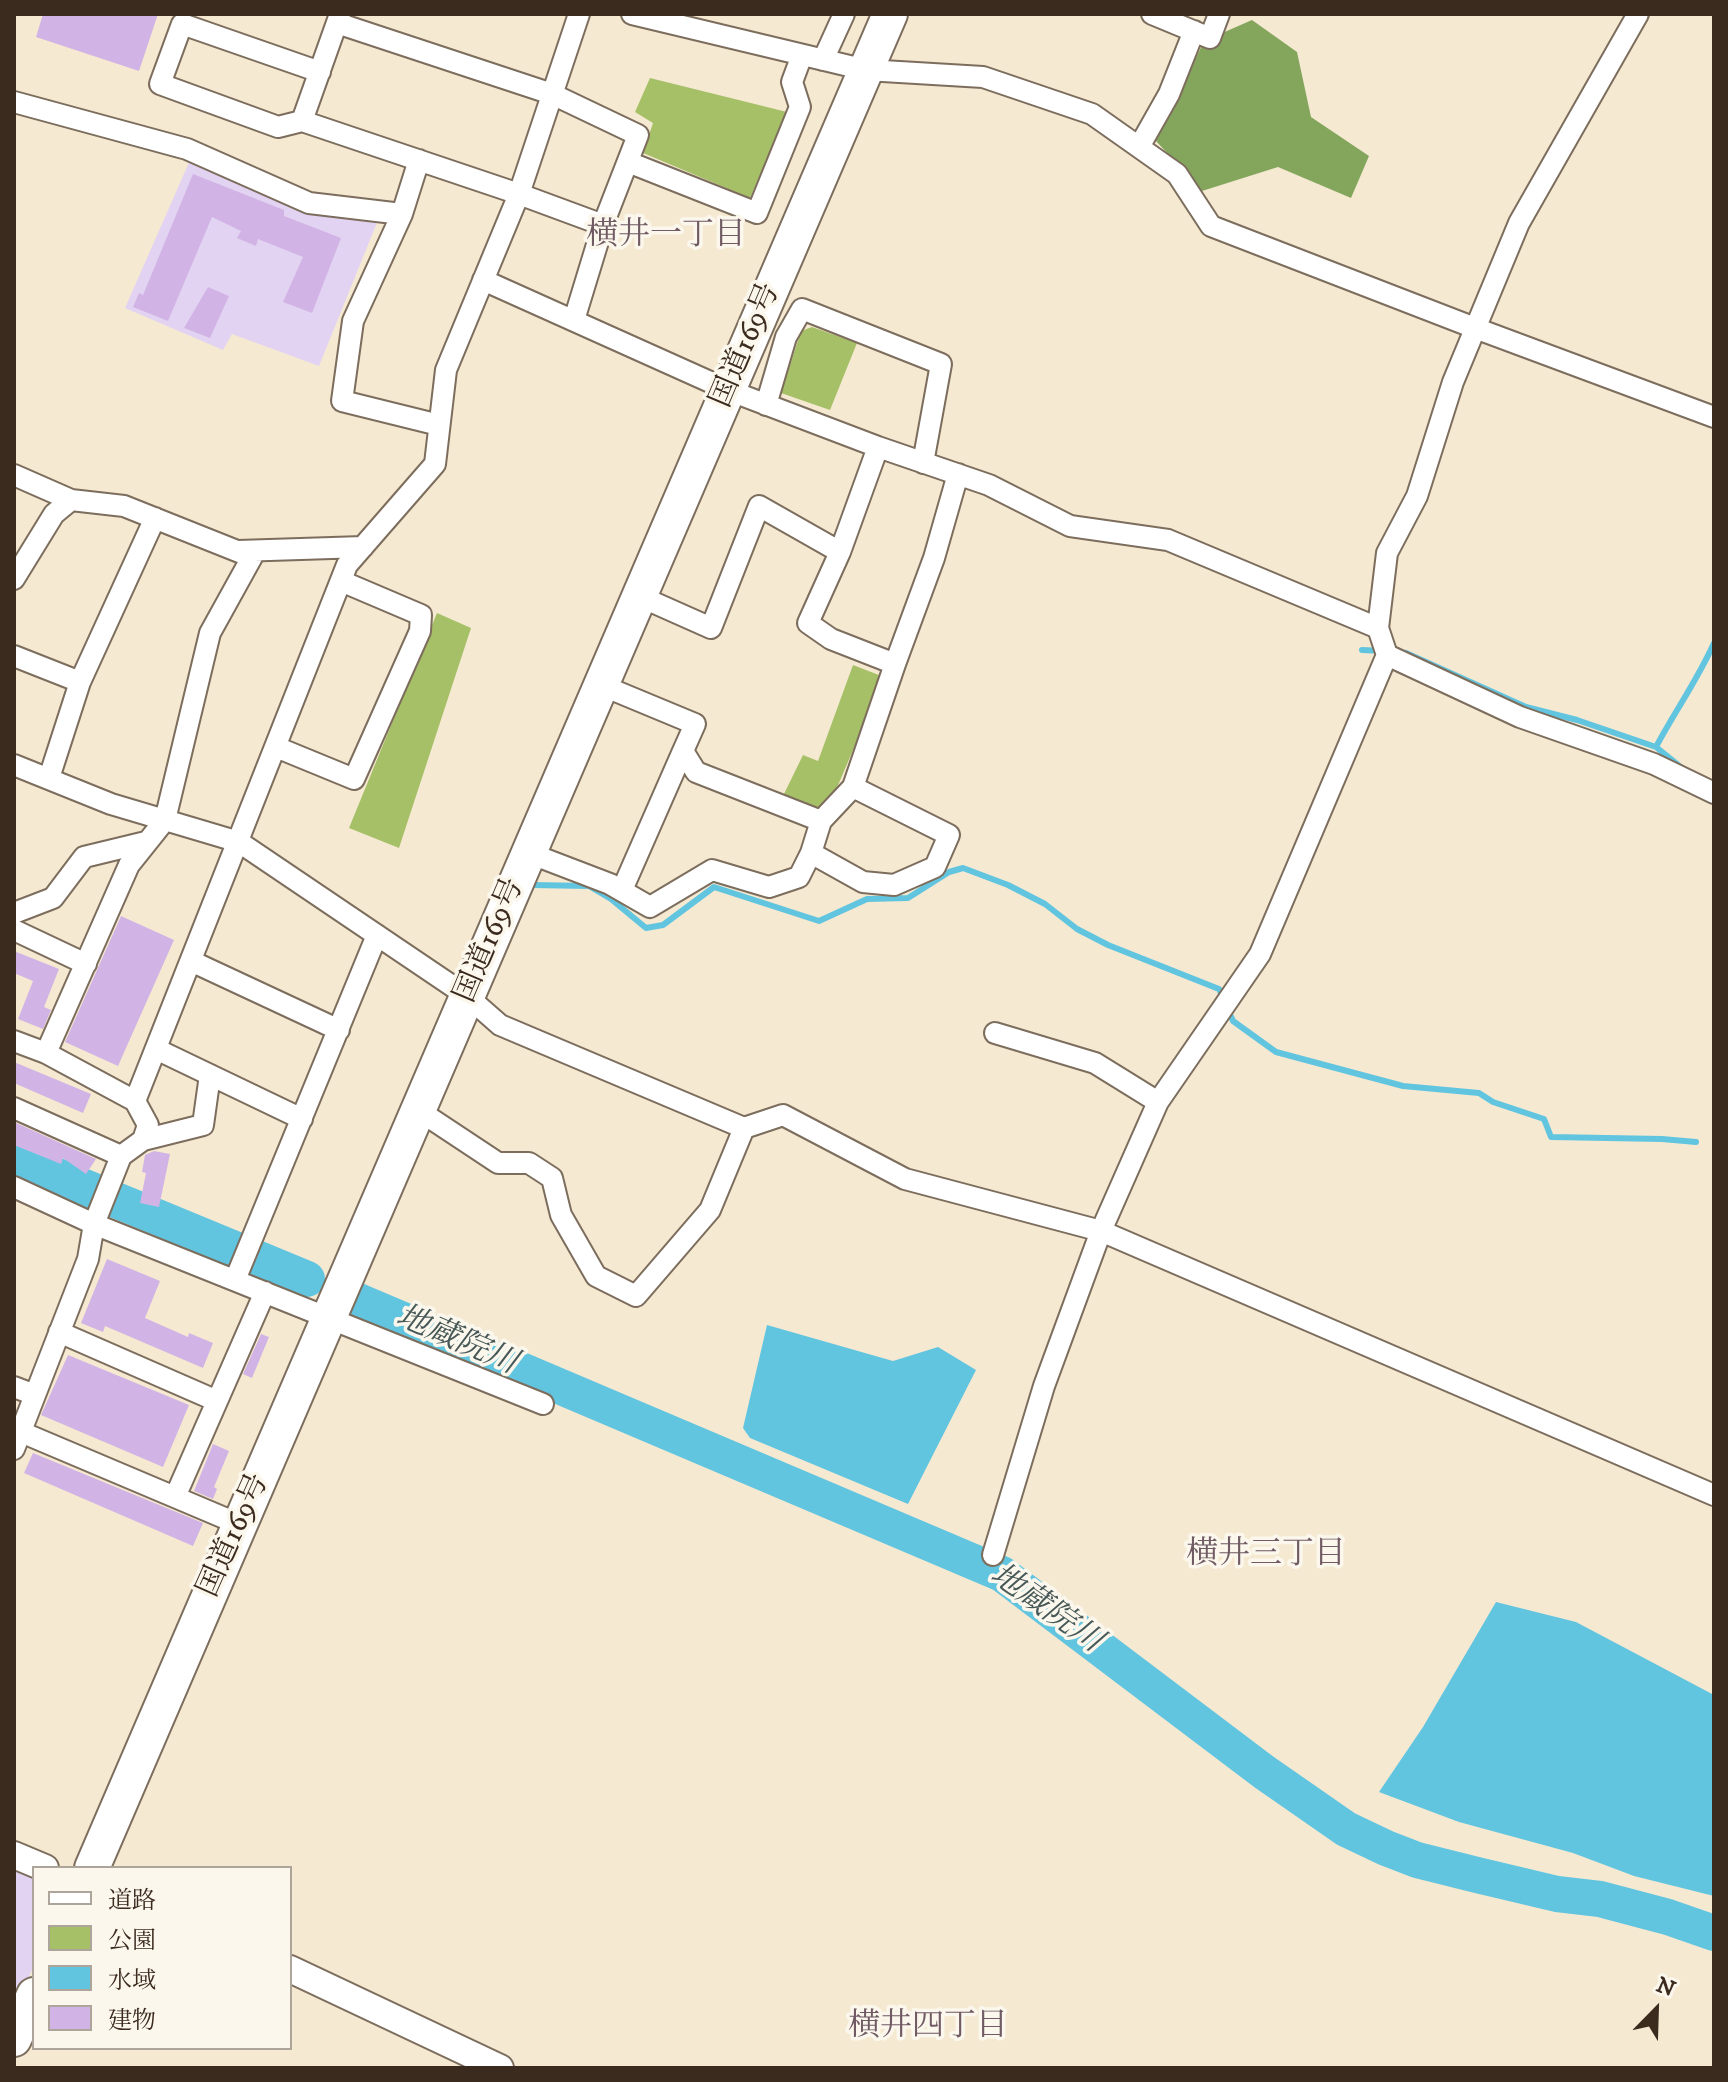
<!DOCTYPE html>
<html>
<head>
<meta charset="utf-8">
<style>
  body { margin:0 }
  #map { position:relative; width:1728px; height:2082px; overflow:hidden; background:#f5e9d2; font-family:"IM FELL DW Pica","Noto Serif JP",serif }
  canvas { display:block }
  .frame { position:absolute; inset:0; border:16px solid #3b2a1e; pointer-events:none }
  .legend { position:absolute; left:32px; top:1866px; width:260px; height:184px; box-sizing:border-box; background:#fbf7ec; border:2px solid #aea59a; margin:0; padding:10px 14px; list-style:none; font-size:24px; color:#3b2a1e }
  .legend li { display:flex; align-items:center; gap:16px; height:40px }
  .legend b { width:40px; border:2px solid #aea59a }
  .north { position:absolute; left:1616px; top:1970px; width:80px; height:80px; -webkit-text-stroke:6px #fbf7ec; paint-order:stroke; rotate:23deg; font-size:22px; font-weight:700; line-height:32px; text-align:center; color:#3b2a1e }
  .north::after { content:''; display:block; margin:auto; width:28px; height:36px; background:#3b2a1e; clip-path:polygon(50% 0,100% 100%,50% 72%,0 100%) }
</style>
</head>
<body>
<div id="map">
<canvas width="1728" height="2082"></canvas>
<div class="frame"></div>
<ul class="legend">
<li><b style="height:10px;background:#fff"></b>道路</li>
<li><b style="height:22px;background:#a6c067"></b>公園</li>
<li><b style="height:22px;background:#62c5e0"></b>水域</li>
<li><b style="height:22px;background:#d1b4e5"></b>建物</li>
</ul>
<div class="north">N</div>
</div>
<script>
const ctx = document.querySelector('canvas').getContext('2d');
ctx.lineJoin = 'round';
function fill(path, color) {
  ctx.fillStyle = color;
  ctx.fill(path, 'evenodd');
}
function strokePath(path, color, width, dash) {
  ctx.strokeStyle = color;
  ctx.lineWidth = width;
  ctx.lineCap = dash ? 'butt' : 'round';
  ctx.setLineDash(dash || []);
  ctx.stroke(path);
}
function label(font, color, halo, rows, align = 'center') {
  ctx.font = font + ' "IM FELL DW Pica","Noto Serif JP",serif';
  ctx.lineWidth = 7;
  ctx.setLineDash([]);
  ctx.textBaseline = 'middle';
  ctx.strokeStyle = halo;
  ctx.fillStyle = color;
  for (const [text, x, y, turn = 0] of rows) {
    ctx.save();
    ctx.translate(x, y);
    ctx.rotate((+turn || 0) * Math.PI / 180);
    ctx.textAlign = isNaN(turn) ? turn : align;
    if (halo) ctx.strokeText(text, 0, 0);
    ctx.fillText(text, 0, 0);
    ctx.restore();
  }
}
const built = new Path2D(`
  M 191,158 L 378,220 L 319,366 L 232,334 L 223,350 L 125,308 Z
  M 14,1866 L 34,1876 L 34,1965 L 14,2011 Z`);
const green = new Path2D(`
  M 650,78 L 787,112 L 750,198 L 643,153 L 653,123 L 635,112 Z
  M 812,327 L 857,343 L 830,410 L 781,393 L 801,331 Z
  M 437,613 L 471,628 L 399,848 L 349,828 Z
  M 853,665 L 884,677 L 833,797 L 820,808 L 783,796 L 803,755 L 818,761 Z`);
const forest = new Path2D(`
  M 1252,20 L 1297,52 L 1311,117 L 1369,156 L 1351,198 L 1278,167 L 1202,191 L 1156,141 L 1204,41 Z`);
const water = new Path2D(`
  M 767,1325 L 893,1361 L 938,1347 L 976,1370 L 908,1504 L 750,1438 L 743,1428 Z
  M 1496,1602 L 1576,1622 L 1714,1695 L 1714,1896 L 1634,1876 L 1573,1853 L 1459,1822 L 1379,1792 L 1423,1727 Z`);
const stream = new Path2D(`
  M 1362,650 L 1383,651
  M 1398,652 L 1406,653 L 1526,707 L 1577,720 L 1656,747 L 1682,768
  M 1656,747 C 1675,711 1697,681 1714,643
  M 532,885 L 589,886 L 611,899 L 646,928 L 663,925 L 714,887 L 819,921 L 867,899 L 908,898 L 949,872 L 963,868 L 1008,885 L 1045,904 L 1077,929 L 1108,945 L 1219,989 L 1224,999
  M 1228,1010 L 1233,1021 L 1276,1052 L 1403,1086 L 1479,1093 L 1493,1102 L 1544,1119 L 1551,1137 L 1662,1139 L 1696,1142`);
const river = new Path2D(`
  M 14,1158 L 307,1279
  M 356,1300 L 1002,1574 L 1264,1772 L 1346,1829 L 1386,1848 L 1417,1860 L 1477,1875 L 1557,1894 L 1600,1899 L 1668,1917 L 1714,1933`);
const building = new Path2D(`
  M 43,14 L 158,14 L 139,71 L 36,37 Z
  M 193,174 L 284,210 L 284,216 L 341,238 L 312,313 L 283,302 L 303,257 L 258,239 L 256,246 L 237,238 L 241,231 L 212,217 L 168,321 L 133,307 L 139,293 L 143,295 Z
  M 208,287 L 229,296 L 210,338 L 184,328 Z
  M 121,916 L 174,940 L 118,1066 L 65,1042 Z
  M 14,951 L 59,969 L 44,1007 L 51,1010 L 43,1029 L 18,1019 L 33,981 L 14,973 Z
  M 14,1062 L 91,1094 L 83,1113 L 14,1083 Z
  M 14,1122 L 96,1159 L 86,1174 L 63,1158 L 61,1164 L 14,1145 Z
  M 154,1151 L 170,1154 L 159,1207 L 140,1203 L 146,1173 L 142,1172 L 145,1155 Z
  M 107,1259 L 160,1281 L 145,1318 L 188,1337 L 189,1333 L 213,1343 L 203,1368 L 105,1326 L 103,1332 L 81,1323 Z
  M 261,1334 L 269,1337 L 252,1378 L 243,1374 Z
  M 68,1355 L 189,1405 L 163,1467 L 41,1415 Z
  M 213,1444 L 229,1451 L 214,1487 L 217,1489 L 213,1499 L 194,1491 Z
  M 33,1453 L 203,1523 L 193,1546 L 24,1473 Z`);
const minor = new Path2D(`
  M 340,14 L 302,121 L 519,194 L 603,225
  M 632,14 L 866,70 L 983,77 L 1092,114 L 1177,174 L 1211,226 L 1475,328 L 1714,417
  M 1152,14 L 1210,38 L 1219,14
  M 337,23 L 552,94 L 638,135 L 603,225 L 574,320
  M 823,60 L 844,14
  M 14,102 L 187,149 L 309,203 L 402,214
  M 302,121 L 278,127 L 160,84 L 182,24 L 320,72
  M 1139,147 L 1169,94 L 1194,31
  M 419,160 L 402,214 L 353,321 L 342,401 L 439,425
  M 628,162 L 757,213 L 800,107 L 792,82 L 802,55
  M 483,280 L 728,390 L 878,447 L 989,485 L 1070,526 L 1168,540 L 1378,628
  M 766,405 L 786,337 L 802,309 L 941,364 L 923,463
  M 14,475 L 71,500
  M 238,551 L 363,547
  M 14,579 L 54,514 L 71,500 L 124,506 L 252,557 L 210,633 L 165,820 L 129,865 L 46,1053
  M 639,596 L 711,628 L 759,506 L 840,552
  M 1387,655 L 1520,717 L 1654,764 L 1714,793
  M 14,656 L 80,682
  M 895,664 L 934,558 L 958,474
  M 601,685 L 695,724 L 683,751 L 696,772 L 821,821
  M 276,747 L 354,779 L 420,631 L 421,615 L 341,581
  M 14,765 L 111,804 L 239,842 L 467,996 L 500,1025 L 744,1128 L 783,1115 L 905,1179 L 1101,1231 L 1714,1495
  M 49,778 L 80,682 L 155,518
  M 529,853 L 610,884 L 650,907 L 712,870 L 769,887 L 799,877 L 811,853 L 821,821 L 853,787 L 895,664 L 831,639 L 808,623 L 840,552 L 878,447
  M 811,853 L 863,882 L 894,885 L 935,867 L 949,835 L 853,787
  M 622,890 L 683,751
  M 14,913 L 53,898 L 84,857 L 146,842
  M 14,930 L 86,964
  M 191,961 L 339,1030
  M 995,1033 L 1095,1063 L 1158,1102
  M 14,1041 L 46,1053 L 135,1101
  M 156,1049 L 302,1119
  M 14,1108 L 121,1156
  M 418,1110 L 498,1163 L 529,1163 L 552,1178 L 561,1215 L 596,1276 L 636,1296 L 710,1210 L 744,1128
  M 143,1140 L 203,1125 L 210,1075
  M 14,1187 L 94,1224 L 543,1404
  M 235,1280 L 377,935
  M 59,1332 L 217,1401
  M 14,1387 L 35,1395
  M 21,1432 L 241,1525
  M 14,1449 L 88,1259 L 94,1224 L 121,1156 L 143,1140 L 148,1125 L 135,1101 L 347,565 L 435,464 L 446,370 L 519,194 L 579,14
  M 175,1497 L 265,1292
  M 993,1555 L 1044,1386 L 1101,1231 L 1158,1102 L 1260,954 L 1387,655 L 1378,628 L 1387,553 L 1417,496 L 1453,382 L 1519,223 L 1638,14`);
const tertiary = new Path2D(`
  M 14,1855 L 45,1868
  M 290,1969 L 500,2068`);
const trunk = new Path2D(`
  M 92,1868 L 890,14
  M 14,2039 L 34,1995`);
const streetNames = [
  ["国道169号",747,346,-67],
  ["国道169号",491,941,-67],
  ["国道169号",235,1536,-66]
];
const neighbourhoodNames = [
  ["横井一丁目",666,237],
  ["横井三丁目",1266,1556],
  ["横井四丁目",928,2028]
];
const waterNames = [
  ["地蔵院川",456,1342,23],
  ["地蔵院川",1045,1610,35]
];
fill(built, '#e3d3f2');
fill(green, '#a6c067');
fill(forest, '#84a65c');
fill(water, '#62c5e0');
strokePath(stream, '#62c5e0', 6);
strokePath(river, '#62c5e0', 36);
fill(building, '#d1b4e5');
strokePath(minor, '#7c6d5d', 24);
strokePath(tertiary, '#7c6d5d', 30);
strokePath(trunk, '#7c6d5d', 38);
strokePath(minor, '#fff', 20);
strokePath(tertiary, '#fff', 26);
strokePath(trunk, '#fff', 34);
label('30px', '#3b2a1e', '#fbf7ec', streetNames);
label('32px', '#705a64', '#fbf7ec', neighbourhoodNames);
label('italic 32px', '#475858', '#fbf7ec', waterNames);
</script>
</body>
</html>
